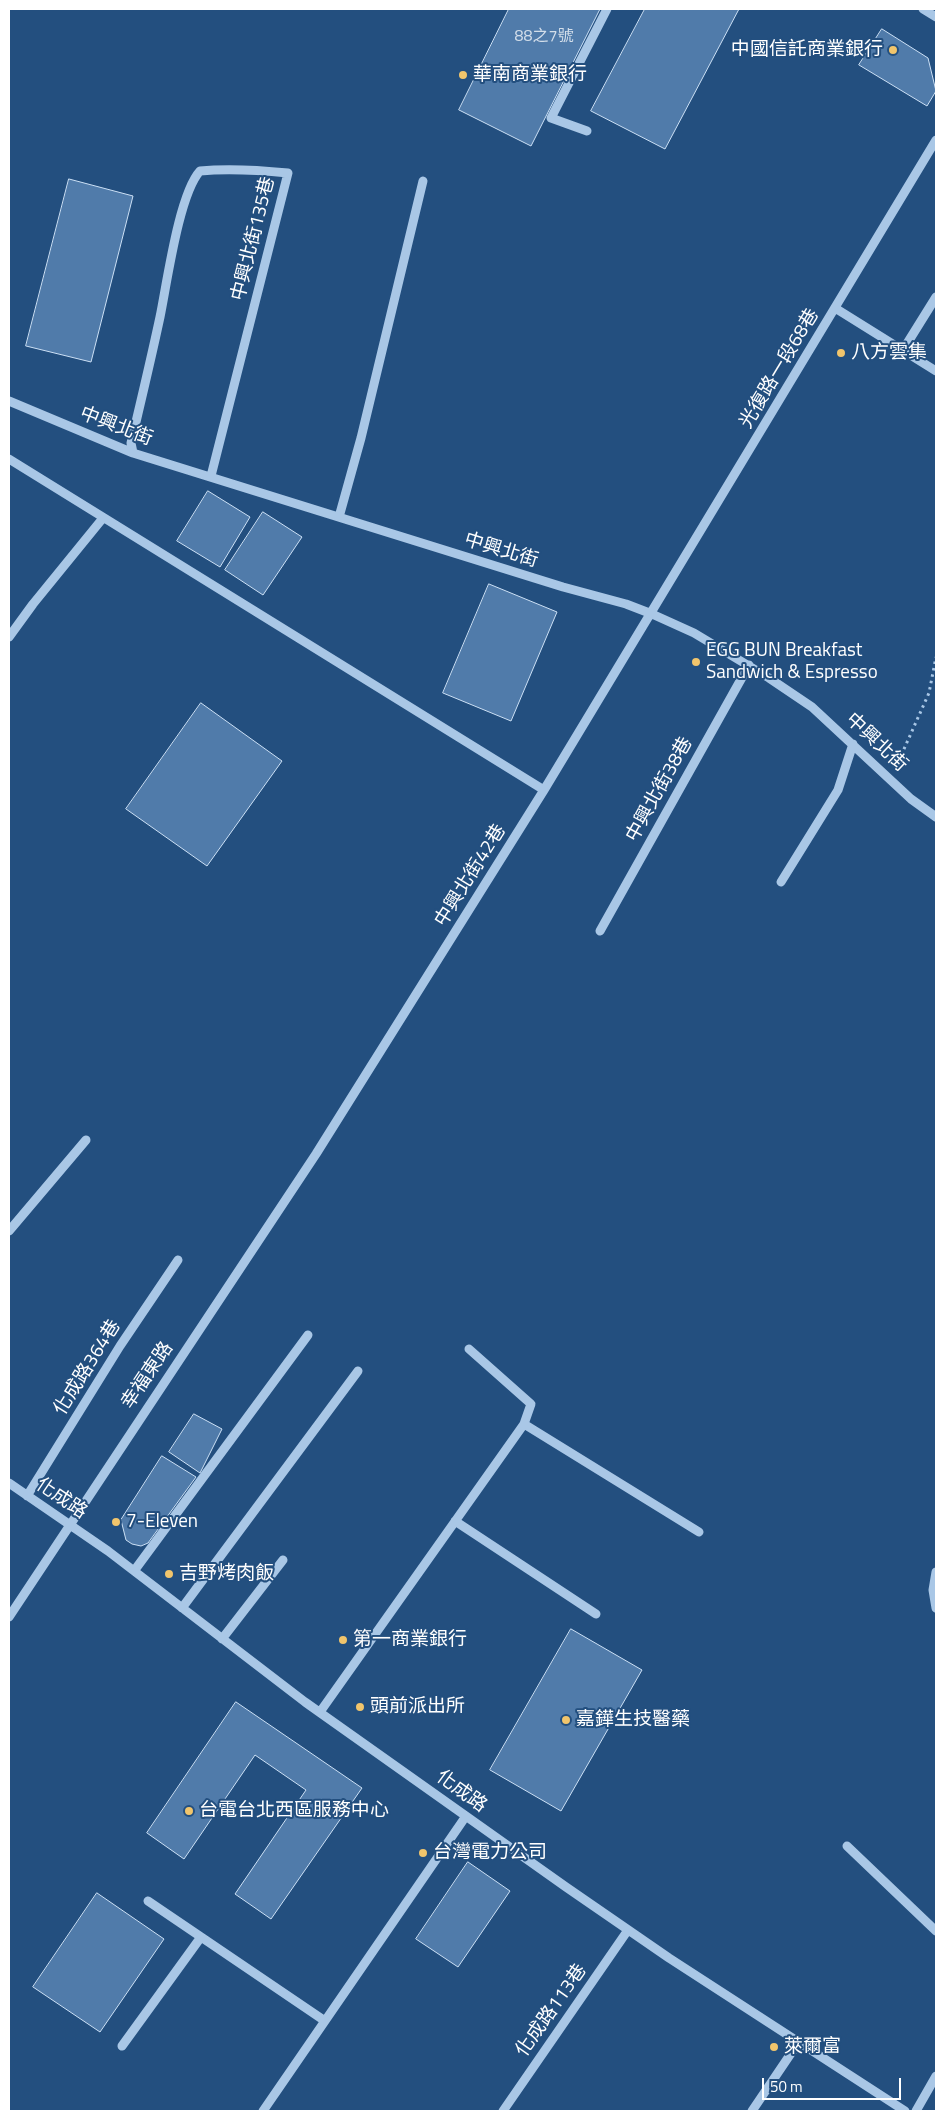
<!DOCTYPE html>
<html>
<head>
<meta charset="utf-8">
<style>
  body { margin:0 }
  #map { position:relative; width:945px; height:2120px; overflow:hidden; background:#234f7f; font-family:"Titillium Web",sans-serif }
  canvas { display:block }
  .frame { position:absolute; inset:0; border:10px solid #fff; pointer-events:none }
  .scale { position:absolute; left:762px; top:2078px; width:139px; height:22px; box-sizing:border-box; border:2px solid #fff; border-top:0; padding-left:6px; font-size:15px; line-height:18px; white-space:nowrap; color:#fff; -webkit-text-stroke:4px #234f7f; paint-order:stroke }
</style>
</head>
<body>
<div id="map">
<canvas width="945" height="2120"></canvas>
<div class="frame"></div>
<div class="scale">50 m</div>
</div>
<script>
const ctx = document.querySelector('canvas').getContext('2d');
ctx.lineJoin = 'round';
function fill(path, color) {
  ctx.fillStyle = color;
  ctx.fill(path, 'evenodd');
}
function strokePath(path, color, width, dash) {
  ctx.strokeStyle = color;
  ctx.lineWidth = width;
  ctx.lineCap = dash ? 'butt' : 'round';
  ctx.setLineDash(dash || []);
  ctx.stroke(path);
}
function label(font, color, halo, rows, align = 'center') {
  ctx.font = font + ' "Titillium Web","Noto Sans TC",sans-serif';
  ctx.lineWidth = 4;
  ctx.setLineDash([]);
  ctx.textBaseline = 'middle';
  ctx.strokeStyle = halo;
  ctx.fillStyle = color;
  for (const [text, x, y, turn = 0] of rows) {
    ctx.save();
    ctx.translate(x, y);
    ctx.rotate((+turn || 0) * Math.PI / 180);
    ctx.textAlign = isNaN(turn) ? turn : align;
    if (halo) ctx.strokeText(text, 0, 0);
    ctx.fillText(text, 0, 0);
    ctx.restore();
  }
}
const building = new Path2D(`
  M 509,9 L 600,9 L 531,146 L 459,110 Z
  M 645,9 L 739,9 L 665,149 L 591,111 Z
  M 882,29 L 928,58 L 936,91 L 927,106 L 859,65 Z
  M 69,179 L 133,196 L 91,362 L 26,346 Z
  M 208,491 L 250,517 L 220,567 L 177,541 Z
  M 263,512 L 302,537 L 263,595 L 225,570 Z
  M 489,584 L 557,612 L 511,721 L 443,693 Z
  M 201,703 L 282,761 L 207,866 L 126,809 Z
  M 194,1414 L 222,1429 L 200,1473 L 169,1452 Z
  M 162,1456 L 196,1477 L 148,1543 L 141,1546 L 132,1544 L 126,1540 L 121,1520 Z
  M 571,1629 L 642,1670 L 561,1811 L 490,1770 Z
  M 236,1702 L 362,1788 L 271,1919 L 235,1894 L 306,1790 L 255,1755 L 184,1859 L 147,1833 Z
  M 468,1862 L 510,1891 L 458,1967 L 416,1939 Z
  M 97,1893 L 164,1939 L 100,2032 L 33,1987 Z`);
const path = new Path2D(`
  M 896,767 L 929,693 L 936,657`);
const minor = new Path2D(`
  M 923,9 L 936,17
  M 587,131 L 551,118 L 607,9
  M 835,308 L 936,371
  M 903,350 L 936,297
  M 9,401 L 133,453 L 563,587 L 626,604 L 652,614 L 694,633 L 769,678 L 812,707 L 911,799 L 936,817
  M 133,453 L 131,443 C 141,401 151,359 160,317 C 167,283 179,194 200,171 C 230,168 258,170 288,173 L 211,476
  M 9,459 L 544,790
  M 339,517 L 361,438 L 423,181
  M 9,637 L 33,604 L 103,518
  M 781,882 L 838,790 L 853,744
  M 600,931 L 749,665
  M 9,1231 L 86,1140
  M 524,1424 L 699,1532
  M 9,1483 L 108,1551 L 305,1702 L 566,1887 L 669,1958 L 905,2111
  M 27,1496 L 120,1346 L 178,1260
  M 455,1521 L 596,1614
  M 134,1571 L 308,1335
  M 936,1572 L 933,1590 L 936,1608
  M 182,1608 L 358,1371
  M 9,1617 L 316,1154 L 544,790 L 936,140
  M 222,1639 L 283,1560
  M 320,1712 L 524,1424 L 531,1404 L 469,1349
  M 847,1846 L 936,1931
  M 148,1901 L 325,2021
  M 122,2046 L 201,1937
  M 263,2111 L 466,1816
  M 503,2111 L 628,1930
  M 752,2111 L 798,2043
  M 916,2111 L 936,2076`);
const markers = [
  [893,50,5,"#f1c56c"],
  [463,75,5,"#f1c56c"],
  [841,353,5,"#f1c56c"],
  [696,662,5,"#f1c56c"],
  [116,1522,5,"#f1c56c"],
  [169,1574,5,"#f1c56c"],
  [343,1640,5,"#f1c56c"],
  [360,1707,5,"#f1c56c"],
  [566,1720,5,"#f1c56c"],
  [189,1811,5,"#f1c56c"],
  [423,1853,5,"#f1c56c"],
  [774,2047,5,"#f1c56c"]
];
const numberNames = [
  ["88之7號",544,37]
];
const poiNames = [
  ["中國信託商業銀行",883,50,"right"],
  ["華南商業銀行",473,75],
  ["八方雲集",851,353],
  ["EGG BUN Breakfast",706,651],
  ["Sandwich & Espresso",706,673],
  ["7-Eleven",126,1522],
  ["吉野烤肉飯",179,1574],
  ["第一商業銀行",353,1640],
  ["頭前派出所",370,1707],
  ["嘉鏵生技醫藥",576,1720],
  ["台電台北西區服務中心",199,1811],
  ["台灣電力公司",433,1853],
  ["萊爾富",784,2047]
];
const streetNames = [
  ["中興北街135巷",254,239,-76],
  ["光復路一段68巷",780,369,-59],
  ["中興北街",116,427,21],
  ["中興北街",501,551,17],
  ["中興北街",876,743,43],
  ["中興北街38巷",660,790,-61],
  ["中興北街42巷",471,876,-58],
  ["化成路364巷",88,1368,-58],
  ["幸福東路",148,1376,-56],
  ["化成路",61,1499,34],
  ["化成路",461,1792,36],
  ["化成路113巷",552,2011,-55]
];
fill(building, '#507baa');
strokePath(building, '#cce0f5', 1);
strokePath(path, '#a9c7e6', 3, [2.5, 4]);
strokePath(minor, '#a9c7e6', 9);
for (const [x, y, r, color] of markers) {
  const dot = new Path2D();
  dot.arc(x, y, r, 0, 2 * Math.PI);
  ctx.fillStyle = color;
  ctx.fill(dot);
  strokePath(dot, '#234f7f', 2);
}
label('16px', '#d3deea', null, numberNames);
label('19px', '#fff', '#234f7f', poiNames, 'left');
label('19px', '#fff', '#234f7f', streetNames);
</script>
</body>
</html>
